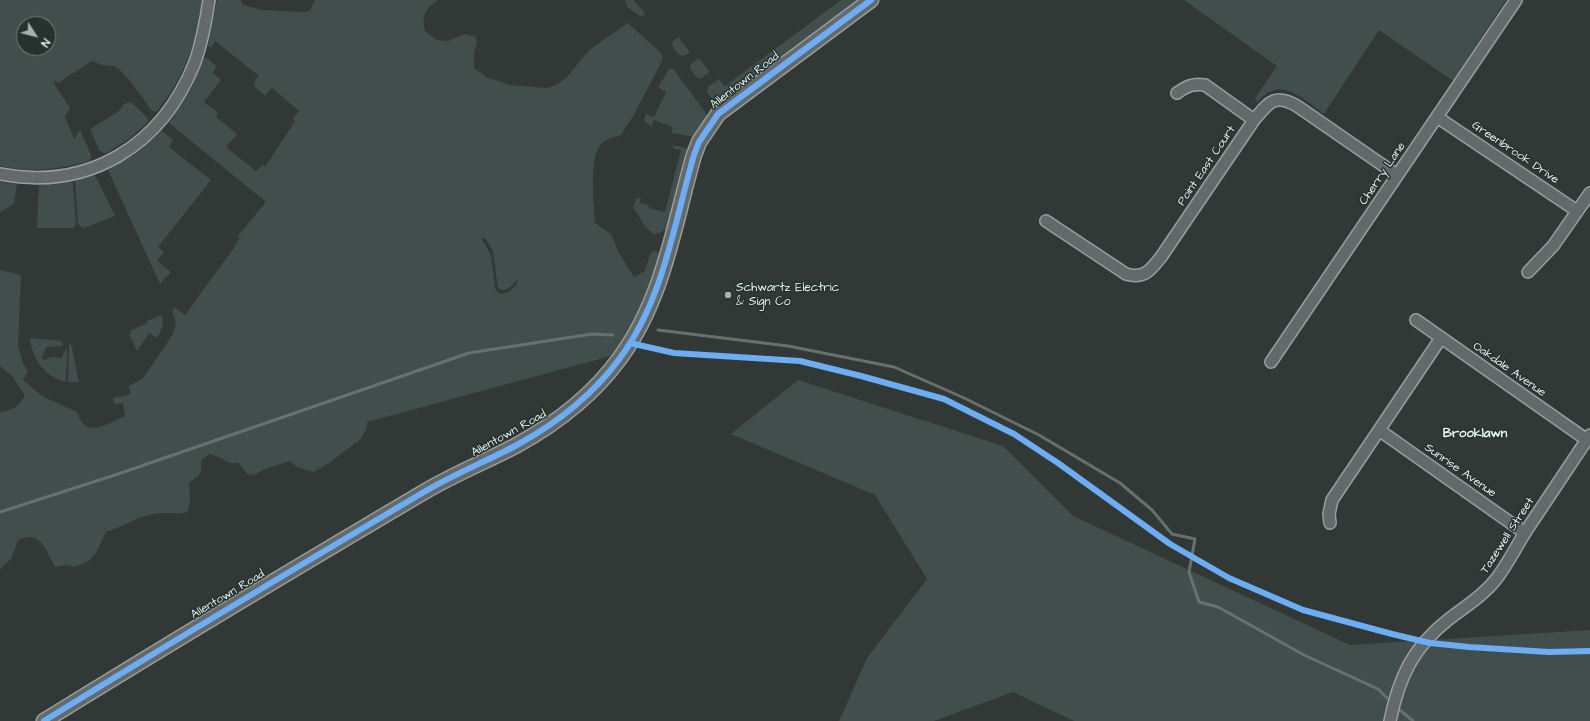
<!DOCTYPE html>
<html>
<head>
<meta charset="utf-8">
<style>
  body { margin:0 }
  #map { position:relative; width:1590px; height:721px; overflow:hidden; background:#313835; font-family:"Architects Daughter",sans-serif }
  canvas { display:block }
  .north { position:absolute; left:16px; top:16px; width:40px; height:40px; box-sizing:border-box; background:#26332d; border:1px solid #747f7e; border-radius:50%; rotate:126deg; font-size:11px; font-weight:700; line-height:16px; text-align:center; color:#e8f1f8 }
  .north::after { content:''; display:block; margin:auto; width:14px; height:18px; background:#a8b0b4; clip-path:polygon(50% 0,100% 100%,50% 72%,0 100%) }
</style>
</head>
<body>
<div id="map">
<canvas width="1590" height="721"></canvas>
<div class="north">N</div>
</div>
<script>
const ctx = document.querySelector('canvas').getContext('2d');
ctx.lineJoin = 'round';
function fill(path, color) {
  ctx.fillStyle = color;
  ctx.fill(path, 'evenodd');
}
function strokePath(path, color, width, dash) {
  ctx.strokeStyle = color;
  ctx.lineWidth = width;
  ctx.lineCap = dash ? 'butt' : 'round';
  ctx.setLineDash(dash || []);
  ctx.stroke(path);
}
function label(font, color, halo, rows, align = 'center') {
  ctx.font = font + ' "Architects Daughter",sans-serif';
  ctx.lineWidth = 3;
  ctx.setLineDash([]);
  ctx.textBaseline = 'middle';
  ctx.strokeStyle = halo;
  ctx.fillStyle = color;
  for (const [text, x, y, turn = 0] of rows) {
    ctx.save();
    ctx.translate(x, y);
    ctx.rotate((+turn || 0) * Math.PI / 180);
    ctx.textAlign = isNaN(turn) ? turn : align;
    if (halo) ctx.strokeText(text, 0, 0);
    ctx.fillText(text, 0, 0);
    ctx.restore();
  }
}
const green = new Path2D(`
  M 0,0 L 202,0 C 198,40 182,82 156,112 L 152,111 L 131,82 L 119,69 L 114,66 L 102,65 L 92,61 L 58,83 L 56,80 L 53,82 L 70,108 L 65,117 L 74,139 L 80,130 L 91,155 L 90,161 C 60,169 30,173 0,166 ZM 24,24 L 48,24 L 48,48 L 24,48 Z
  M 217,0 L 241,0 L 243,5 L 262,10 L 304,12 L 310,11 L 315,0 L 438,0 C 425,9 422,15 425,31 L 437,40 L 448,41 L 465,34 L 476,37 L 477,44 L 474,52 L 474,68 L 488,78 L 510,85 L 547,88 L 558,84 L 567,77 L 589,50 L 628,23 L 661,53 L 663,59 L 635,113 L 620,136 C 612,137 606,139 600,145 C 589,159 594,206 595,223 L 611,234 L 618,251 L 634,277 L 645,271 L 650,254 L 654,251 L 658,252 L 661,256 C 649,291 635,327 611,356 L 367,422 L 367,427 L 361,439 L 329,463 L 313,472 L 297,467 L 290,461 L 265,469 L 255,475 L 247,474 L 239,463 L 229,463 L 221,458 L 210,454 L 201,460 C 202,473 201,476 189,482 L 190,504 L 187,512 C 176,515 165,512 153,514 C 137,517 122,527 106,532 L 96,553 L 89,561 L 74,567 L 66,565 L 55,567 C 46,551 41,529 18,540 L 11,559 L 0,569 L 0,412 C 14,410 17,407 25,396 L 13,377 L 0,366 L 0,270 L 21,275 L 18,346 L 23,363 L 28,371 L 23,380 L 42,396 L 77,412 C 86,440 106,424 125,416 L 123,403 L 114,404 L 113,398 L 124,396 L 130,394 L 129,386 L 143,378 L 173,334 L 176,323 L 172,310 L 174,307 L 185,315 L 236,245 L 235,244 L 240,238 L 237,237 L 266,202 L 169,123 L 189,93 L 204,58 L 207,58 L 216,66 L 213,73 L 221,80 L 204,102 L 218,113 L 216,117 L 237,134 L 226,147 L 256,171 L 263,165 L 265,167 L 295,121 L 293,119 L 299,111 L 272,88 L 265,96 L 254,86 L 255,81 L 259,76 L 215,41 L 211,48 L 208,46 ZM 481,238 L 485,238 L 493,251 L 498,288 L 501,290 L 508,289 L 517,280 L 517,284 L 509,292 L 500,294 L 495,289 L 491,255 Z
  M 625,0 L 633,0 L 645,13 L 644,15 L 640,16 L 627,7 Z
  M 841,0 L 857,0 L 716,104 L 707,92 L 708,87 L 719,79 L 725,86 Z
  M 1184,0 L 1506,0 L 1453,81 L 1379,30 L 1324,114 C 1311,105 1288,83 1272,91 C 1266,93 1261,98 1257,102 L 1255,98 L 1277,66 Z
  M 678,37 L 690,52 L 684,56 C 678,56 672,48 672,42 Z
  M 699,58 L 710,72 L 700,79 L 697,78 L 690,68 L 690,65 Z
  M 670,68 L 675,71 L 708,116 L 707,120 L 695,137 L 671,133 L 673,127 L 654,120 L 651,127 L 644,120 L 646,114 L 654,117 L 666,92 L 658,87 Z
  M 131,102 L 147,117 L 148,122 L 130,138 L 105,154 L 99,150 L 90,129 L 119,111 L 124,104 Z
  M 162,131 L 173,140 L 169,147 L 211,180 L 158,247 L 164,252 L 157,261 L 171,272 L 160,284 L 108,170 L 134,155 Z
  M 673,145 L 685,148 L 689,152 L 669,226 L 660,233 L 653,234 L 645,226 L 633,207 L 636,198 L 641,199 L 640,203 L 649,205 L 648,208 L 665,212 L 681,150 L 673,148 Z
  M 95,175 L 115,216 L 84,228 L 78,224 L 75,182 L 76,180 Z
  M 0,182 L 17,184 L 14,204 L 0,212 Z
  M 71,182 L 73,183 L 76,224 L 73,228 L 37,228 L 39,185 Z
  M 161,315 C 165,324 162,330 157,338 L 149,333 L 137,351 L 129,334 L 131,333 L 131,330 L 148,323 L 147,321 Z
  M 30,338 L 62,341 L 63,346 L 46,347 L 42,358 L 44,360 L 52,357 L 62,358 L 65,350 L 67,349 L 66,382 C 45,377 32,359 30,338 Z
  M 69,344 L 71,344 L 79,382 L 68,382 Z
  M 798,380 L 1003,446 L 1073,516 L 1350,645 L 1590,630 L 1590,721 L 1074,721 L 1013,692 L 934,721 L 839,721 L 867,658 L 927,579 L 875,495 L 731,434 Z`);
const stream = new Path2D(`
  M 658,330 L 788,346 L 894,367 L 962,397 L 1039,435 L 1120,483 L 1152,510 L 1172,534 L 1195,539 L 1189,572 L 1199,602 L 1218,607 L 1304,655 L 1378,689 L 1387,698
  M 0,512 L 118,474 L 469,353 L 592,334 L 613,335
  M 1400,710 L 1413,721`);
const minor = new Path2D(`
  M 1177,93 C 1187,86 1193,83 1205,85 L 1254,120
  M 1437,117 L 1577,211
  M 0,174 C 89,191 162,146 195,62 C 202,42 206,21 209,0
  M 1046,221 L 1126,274 C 1144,279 1150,271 1161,257 L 1254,120 C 1269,102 1275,93 1297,106 L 1397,175
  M 1528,272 L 1553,246 L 1590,193
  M 1416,320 L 1587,440
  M 1271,362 L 1516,0
  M 1379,430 L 1525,533
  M 1330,523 L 1329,514 L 1332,500 L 1441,338
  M 1390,721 C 1399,677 1413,647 1449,619 C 1466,606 1484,595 1497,578 C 1508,563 1516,547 1526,531 C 1547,499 1569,467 1590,435`);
const tertiary = new Path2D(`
  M 44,721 C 170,643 297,567 424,492 C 454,474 487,461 517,445 C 557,423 593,395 620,358 C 664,298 674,224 694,155 L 699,142 L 718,114 L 871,0`);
const cycleway = new Path2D(`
  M 630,343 L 674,353 L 800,361 L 861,376 L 944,399 L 1014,434 L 1058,463 L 1170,544 L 1229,578 L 1303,610 L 1392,634 L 1430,643 L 1469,647 L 1549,652 L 1590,651
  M 44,721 C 170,643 297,567 424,492 C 454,474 487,461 517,445 C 557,423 593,395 620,358 C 664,298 674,224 694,155 L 699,142 L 718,114 L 871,0`);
const markers = [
  [728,295,4,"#a8b0b4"]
];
const streetNames = [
  ["Allentown Road",745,81,-38],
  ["Greenbrook Drive",1515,153,34],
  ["Point East Court",1207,166,-56],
  ["Cherry Lane",1383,174,-56],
  ["Oakdale Avenue",1509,370,35],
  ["Allentown Road",509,434,-29],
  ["Sunrise Avenue",1460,471,35],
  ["Tazewell Street",1508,536,-57],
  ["Allentown Road",228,595,-31]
];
const poiNames = [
  ["Schwartz Electric",736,288],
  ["& Sign Co",736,302]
];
const neighbourhoodNames = [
  ["Brooklawn",1475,434]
];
fill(green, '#424e4b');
strokePath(stream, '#66716f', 3);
strokePath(minor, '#989d9e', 14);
strokePath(tertiary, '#989d9e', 17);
strokePath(minor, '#646a6b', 11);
strokePath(tertiary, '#646a6b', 14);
strokePath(cycleway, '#6dadf4', 6);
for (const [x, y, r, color] of markers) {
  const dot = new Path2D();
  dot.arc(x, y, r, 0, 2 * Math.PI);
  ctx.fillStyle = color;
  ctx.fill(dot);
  strokePath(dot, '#26332d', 1.5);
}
label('12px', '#e8f1f8', '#26332d', streetNames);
label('12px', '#e8f1f8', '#26332d', poiNames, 'left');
label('bold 13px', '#e8f1f8', '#26332d', neighbourhoodNames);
</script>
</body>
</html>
